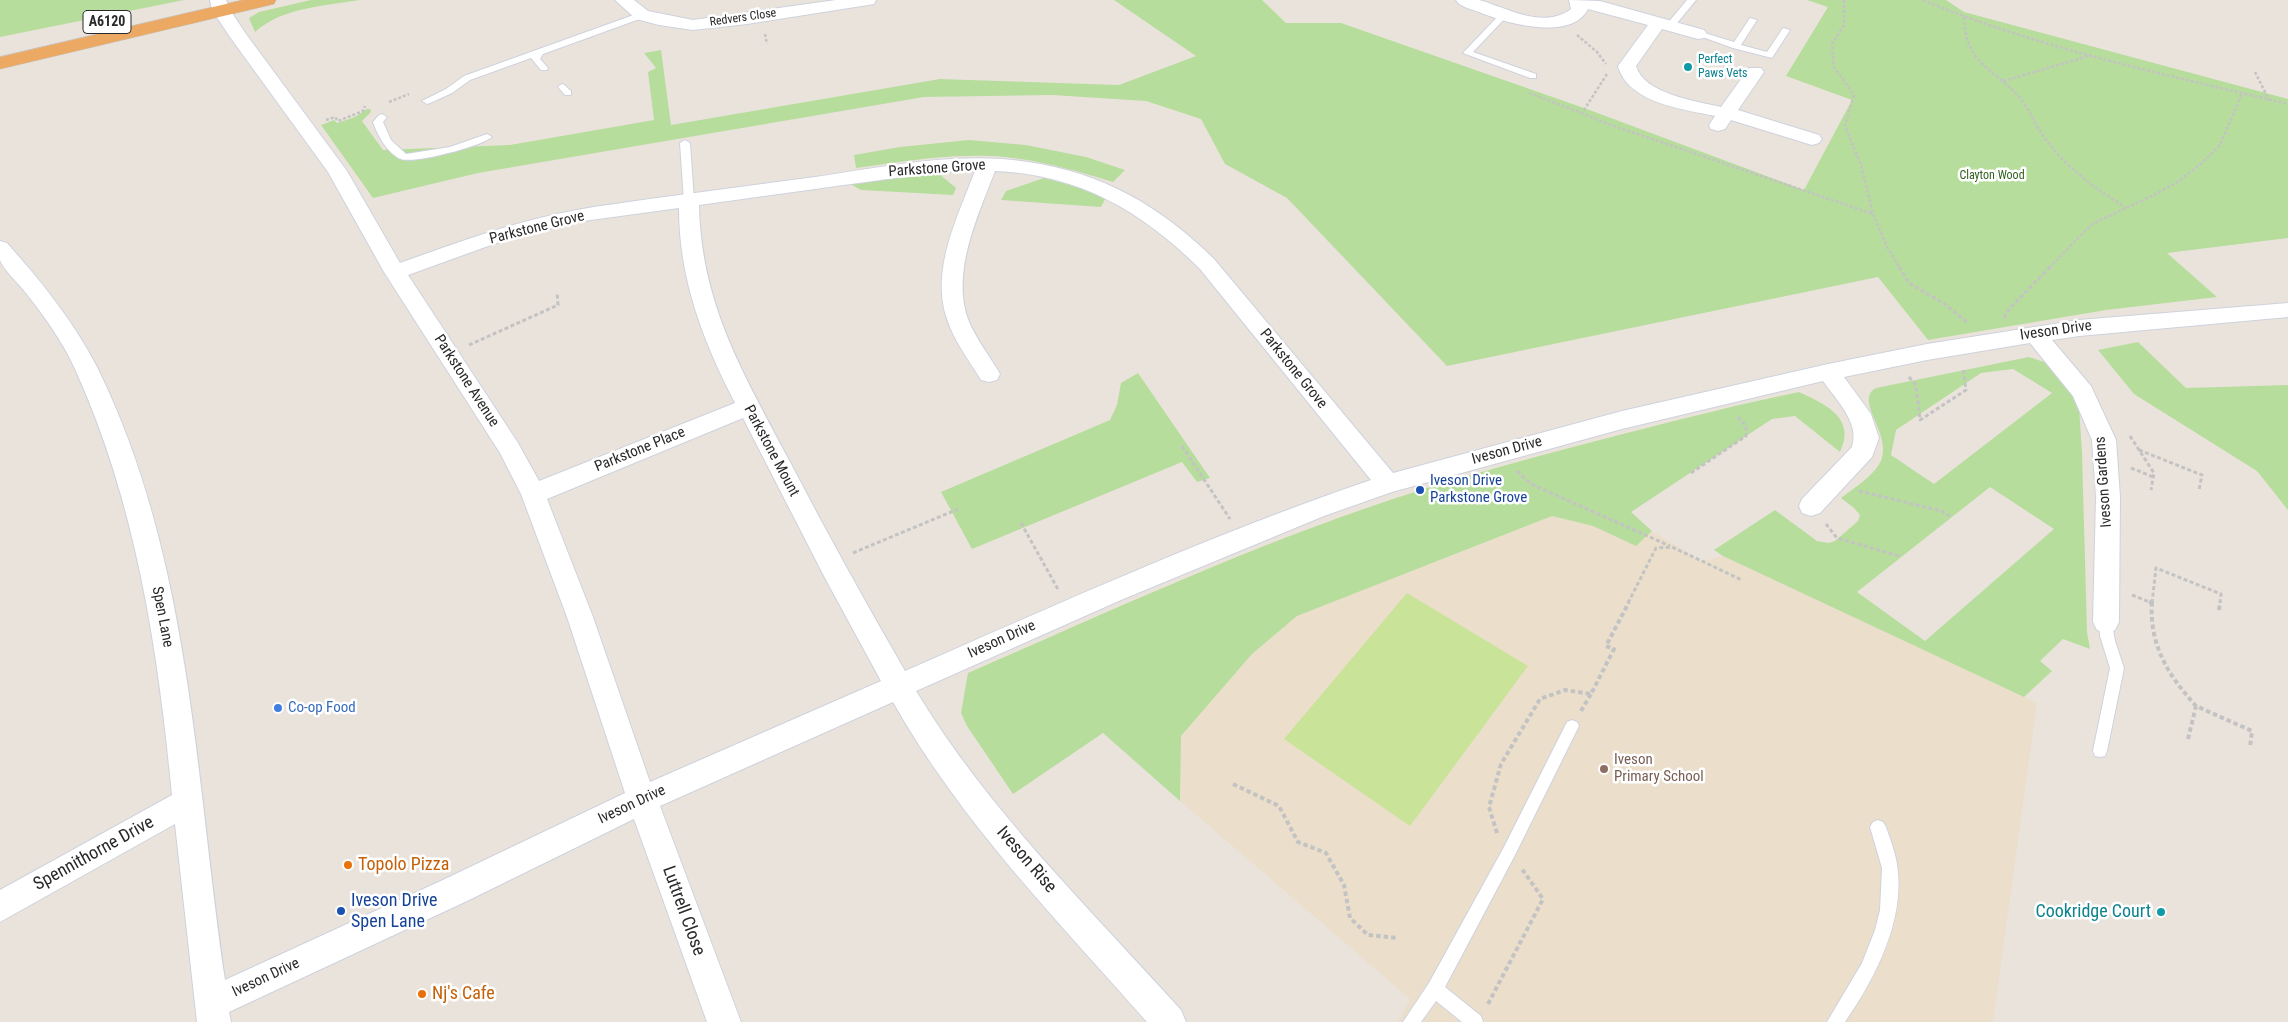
<!DOCTYPE html>
<html>
<head>
<meta charset="utf-8">
<style>
  body { margin:0 }
  canvas { display:block; background:#eae3dc }
</style>
</head>
<body>
<canvas width="2288" height="1022"></canvas>
<script>
const ctx = document.querySelector('canvas').getContext('2d');
ctx.lineJoin = 'round';
function fill(path, color) {
  ctx.fillStyle = color;
  ctx.fill(path, 'evenodd');
}
function strokePath(path, color, width, dash) {
  ctx.strokeStyle = color;
  ctx.lineWidth = width;
  ctx.lineCap = dash ? 'butt' : 'round';
  ctx.setLineDash(dash || []);
  ctx.stroke(path);
}
function label(font, color, halo, rows, align = 'center') {
  ctx.font = font + ' "Roboto Condensed",sans-serif';
  ctx.lineWidth = 5;
  ctx.setLineDash([]);
  ctx.textBaseline = 'middle';
  ctx.strokeStyle = halo;
  ctx.fillStyle = color;
  for (const [text, x, y, turn = 0] of rows) {
    ctx.save();
    ctx.translate(x, y);
    ctx.rotate((+turn || 0) * Math.PI / 180);
    ctx.textAlign = isNaN(turn) ? turn : align;
    if (halo) ctx.strokeText(text, 0, 0);
    ctx.fillText(text, 0, 0);
    ctx.restore();
  }
}
const education = new Path2D(`
  M 1552,516 L 1593,526 L 1636,546 L 1652,531 L 1702,561 L 1723,556 L 2037,703 L 1993,1022 L 1398,1022 L 1410,999 L 1180,801 L 1181,736 L 1252,654 L 1297,616 Z`);
const green = new Path2D(`
  M 0,0 L 184,0 L 0,37 Z
  M 311,0 L 360,0 C 325,6 283,7 255,32 L 249,18 L 259,12 Z
  M 1114,0 L 1262,0 L 1286,23 L 1341,23 L 1584,108 L 1804,190 L 1852,100 L 1786,76 L 1828,7 L 1807,0 L 1946,0 L 1964,12 L 2288,99 L 2288,238 L 2167,253 L 2217,297 L 2106,310 L 1928,340 L 1878,277 L 1447,366 L 1287,198 L 1225,164 L 1201,119 L 1146,101 L 1052,95 L 924,97 L 478,173 L 373,198 L 321,125 L 334,120 L 337,123 L 355,117 L 367,109 L 370,109 L 371,112 L 362,121 L 383,150 L 510,145 L 654,120 L 648,72 L 656,68 L 644,53 L 661,50 L 671,125 L 940,79 L 1119,85 L 1196,56 Z
  M 969,140 L 1026,145 L 1086,157 L 1125,170 L 1113,182 C 1067,168 1019,154 970,156 C 932,156 894,163 856,168 L 854,155 L 900,147 Z
  M 938,173 L 956,188 L 953,195 L 861,190 L 850,184 Z
  M 1044,178 L 1081,188 L 1106,197 L 1101,207 L 1001,200 L 1006,191 Z
  M 2138,342 L 2186,388 L 2288,385 L 2288,510 L 2257,471 L 2134,394 L 2098,350 Z
  M 2029,357 L 2044,362 L 2059,370 L 2079,406 L 2082,453 L 2087,632 L 2090,649 L 2063,639 L 2040,661 L 2052,671 L 2024,697 L 1723,556 L 1714,550 L 1775,510 L 1817,541 L 1829,543 L 1835,541 L 1858,521 L 1860,515 L 1854,508 L 1841,498 C 1855,487 1876,475 1882,458 C 1890,431 1854,400 1876,388 ZM 2013,369 L 2052,393 L 1934,484 L 1891,455 L 1896,430 L 1981,373 ZM 1990,487 L 2054,529 L 1925,641 L 1857,592 Z
  M 1138,373 L 1210,478 L 1197,482 L 1182,462 L 972,549 L 941,492 L 1110,420 L 1117,405 L 1121,383 Z
  M 1799,392 C 1825,404 1857,418 1840,452 L 1795,416 L 1772,419 L 1631,512 L 1652,531 L 1636,546 L 1593,526 L 1552,516 L 1297,616 L 1252,654 L 1181,736 L 1180,801 L 1103,733 L 1013,794 L 967,726 L 961,713 L 968,673 C 1108,612 1248,547 1393,499 C 1469,474 1546,454 1623,434 C 1682,419 1740,404 1799,392 Z`);
const pitch = new Path2D(`
  M 1407,593 L 1528,666 L 1410,826 L 1284,739 Z`);
const pathFar2 = new Path2D(`
  M 1844,0 L 1844,25 L 1832,44 L 1834,67 L 1854,95 L 1845,126 L 1861,165 L 1873,214 L 1887,247 L 1900,268
  M 1923,0 C 2038,48 2167,75 2288,104
  M 1964,17 C 1966,66 1992,66 2020,98 C 2030,110 2035,125 2044,137 C 2065,167 2095,188 2125,207
  M 765,34 L 767,44
  M 1577,35 L 1597,52 L 1606,64
  M 2255,72 L 2269,100
  M 1607,74 L 1582,113 L 1605,123 L 1873,214
  M 2003,81 L 2092,55
  M 1529,93 L 1582,113
  M 389,102 L 409,94
  M 326,120 L 335,117 L 338,121 L 363,111 L 365,106
  M 2049,268 L 2092,224 L 2156,194 L 2179,181 L 2202,163 L 2220,145 L 2242,93`);
const pathFar1 = new Path2D(`
  M 1899,267 L 1909,283 L 1945,304 L 1968,323
  M 2004,318 L 2010,308 L 2050,267
  M 469,345 L 558,305 L 557,292
  M 1909,377 L 1916,385 L 1920,420 L 1966,390 L 1963,368
  M 2130,436 L 2154,473 L 2151,490
  M 1182,446 L 1230,519
  M 2139,450 L 2202,475 L 2199,490
  M 2131,468 L 2153,477
  M 1517,471 L 1531,484 L 1670,546
  M 1691,473 L 1746,436 L 1746,426 L 1736,415
  M 1859,491 L 1942,511 L 1950,516
  M 1021,523 L 1059,591
  M 1826,524 L 1837,538 L 1899,556
  M 853,553 L 958,509
  M 2132,595 L 2152,603
  M 1628,603 L 1656,548 L 1672,547 L 1742,580
  M 2152,603 L 2156,568 L 2221,594 L 2220,603`);
const path = new Path2D(`
  M 2149,602 L 2152,603
  M 2152,602 C 2149,645 2168,675 2196,706
  M 2219,610 L 2220,602
  M 1581,711 L 1591,694
  M 2188,739 L 2196,706 L 2252,731 L 2250,747
  M 1233,784 L 1279,806 L 1298,842 L 1326,853 L 1344,885 L 1350,918 L 1368,935 L 1398,938
  M 1497,833 L 1489,807 L 1501,764 L 1540,699 L 1565,690 L 1591,694 L 1614,649 L 1606,646 L 1629,602
  M 1488,1004 L 1543,899 L 1522,869`);
const service = new Path2D(`
  M 1687,0 L 1696,0 L 1673,28 L 1667,28 L 1667,24 Z
  M 642,12 L 646,15 L 645,17 L 543,54 L 540,59 L 548,68 L 547,70 L 541,70 L 531,58 L 470,80 L 452,93 L 430,103 L 427,104 L 422,101 L 446,89 L 464,76 Z
  M 1502,12 L 1509,14 L 1473,52 L 1536,74 L 1536,78 L 1530,78 L 1463,53 Z
  M 1750,18 L 1757,20 L 1741,45 L 1767,52 L 1783,28 L 1790,30 L 1772,58 L 1733,48 L 1694,34 L 1698,31 L 1734,42 Z
  M 563,84 L 571,91 L 571,95 L 565,95 L 558,87 L 560,85 Z
  M 382,114 L 387,117 L 383,122 L 391,140 L 406,154 L 450,147 L 487,134 L 492,137 C 482,146 414,164 401,159 C 388,154 377,135 373,122 L 379,115 Z
  M 685,140 L 690,143 L 694,201 L 689,204 L 684,201 L 680,143 Z
  M 2106,616 L 2111,618 L 2115,641 L 2124,668 L 2107,751 L 2105,756 L 2100,757 L 2095,756 L 2093,751 L 2110,668 L 2100,636 L 2099,622 L 2101,618 Z
  M 1572,720 L 1577,722 L 1579,726 L 1577,730 L 1514,857 L 1445,987 L 1481,1016 L 1483,1022 L 1462,1022 L 1436,1001 L 1421,1022 L 1403,1022 L 1429,983 L 1504,847 L 1567,722 Z
  M 1878,820 L 1883,822 L 1886,827 C 1890,839 1895,851 1897,864 C 1906,920 1875,978 1845,1022 L 1827,1022 L 1862,963 L 1875,930 L 1880,910 L 1882,868 L 1870,827 L 1873,822 Z`);
const minor = new Path2D(`
  M 210,0 L 226,0 L 230,10 L 246,34 L 347,171 L 400,263 C 458,242 516,221 577,210 C 603,205 631,202 657,198 C 710,191 762,184 815,177 C 884,167 957,151 1028,162 C 1103,173 1160,206 1214,259 L 1393,473 L 1622,411 L 1828,364 L 1927,344 L 2079,320 L 2288,303 L 2288,317 L 2079,336 L 2052,340 L 2091,386 L 2116,440 L 2120,497 L 2119,622 L 2115,630 L 2106,633 L 2097,630 L 2093,622 L 2096,497 L 2092,440 L 2073,396 L 2030,343 L 1927,360 L 1844,377 L 1871,414 L 1879,438 L 1872,457 L 1820,513 L 1811,516 L 1802,513 L 1799,506 L 1802,499 L 1852,447 C 1860,422 1836,400 1823,381 L 1622,429 L 1392,492 L 1324,516 L 1121,600 L 916,691 C 988,810 1089,908 1181,1010 L 1186,1022 L 1147,1022 C 1057,920 960,821 893,702 L 660,806 L 741,1022 L 707,1022 L 634,819 L 467,901 L 229,1012 L 231,1022 L 197,1022 L 175,824 L 0,922 L 0,890 L 172,795 C 158,649 136,503 75,369 C 63,342 44,316 26,293 C 20,285 2,268 0,260 C 0,255 0,247 0,241 L 7,243 C 41,281 74,322 97,367 C 191,557 195,775 225,980 L 445,879 L 625,793 L 567,617 L 521,494 L 500,453 L 384,272 L 328,172 L 230,37 L 212,10 ZM 975,171 C 958,216 930,270 947,319 C 954,341 969,360 981,380 L 989,382 L 997,380 L 1000,374 C 990,357 977,340 969,322 C 950,273 978,216 995,171 C 1078,174 1142,211 1200,269 L 1371,480 C 1212,534 1058,604 905,671 C 865,602 827,533 790,462 C 745,376 701,306 699,205 L 938,172 ZM 679,208 C 679,279 703,341 735,403 L 539,481 L 518,443 L 408,275 L 502,241 L 576,222 ZM 743,418 L 825,578 L 881,681 L 650,782 L 593,617 L 547,499 Z
  M 615,0 L 634,0 L 648,11 L 693,20 L 836,0 L 876,0 L 874,4 L 868,5 L 747,24 L 693,30 L 659,25 L 636,19 Z
  M 1456,0 C 1463,0 1472,0 1479,0 C 1508,8 1543,30 1571,9 L 1569,0 L 1600,1 L 1704,30 L 1707,34 L 1704,38 L 1698,39 L 1662,29 L 1636,66 C 1644,94 1696,101 1721,107 L 1749,68 L 1761,68 L 1764,72 L 1738,110 L 1819,135 L 1822,139 L 1819,143 L 1812,145 L 1731,120 L 1725,129 L 1718,131 L 1711,129 L 1709,125 L 1715,116 C 1682,109 1628,103 1618,66 L 1648,25 L 1588,9 C 1571,42 1505,23 1479,12 C 1471,9 1460,7 1456,0 Z`);
const trunk = new Path2D(`
  M 243,0 L 276,0 L 274,4 L 0,69 L 0,57 Z`);
const markers = [
  [1688,67,5,"#0f9aa8"],
  [1420,490,5,"#1a4fb4"],
  [278,708,5,"#3f7fe0"],
  [1604,769,5,"#8d6e63"],
  [348,865,5,"#e8710a"],
  [341,911,5,"#1a4fb4"],
  [2161,912,5,"#0f9aa8"],
  [422,994,5,"#e8710a"]
];
const farStreetnames = [
  ["Redvers Close",743,18,-8]
];
const farCulturenames = [
  ["Perfect",1698,60],
  ["Paws Vets",1698,74]
];
const farParknames = [
  ["Clayton Wood",1992,176]
];
const shields = [
  [107,22,48]
];
const shieldNames = [
  ["A6120",107,22]
];
const streetNames = [
  ["Parkstone Grove",937,169,-4],
  ["Parkstone Grove",537,228,-14],
  ["Iveson Drive",2056,331,-8],
  ["Parkstone Grove",1293,369,51],
  ["Parkstone Avenue",466,381,57],
  ["Parkstone Place",640,450,-22],
  ["Parkstone Mount",771,451,62],
  ["Iveson Drive",1507,451,-15],
  ["Iveson Gardens",2104,482,-94],
  ["Spen Lane",162,617,79],
  ["Iveson Drive",1002,640,-24],
  ["Iveson Drive",632,805,-25],
  ["Iveson Drive",266,978,-25]
];
const transitNames = [
  ["Iveson Drive",1430,481],
  ["Parkstone Grove",1430,498]
];
const shopNames = [
  ["Co-op Food",288,708]
];
const educationNames = [
  ["Iveson",1614,760],
  ["Primary School",1614,777]
];
const nearStreetnames = [
  ["Spennithorne Drive",94,854,-29],
  ["Iveson Rise",1026,860,49],
  ["Luttrell Close",683,911,70]
];
const nearFoodnames = [
  ["Topolo Pizza",358,865],
  ["Nj's Cafe",432,994]
];
const nearTransitnames = [
  ["Iveson Drive",351,901],
  ["Spen Lane",351,922]
];
const nearCulturenames = [
  ["Cookridge Court",2151,912]
];
fill(education, '#ebdfcc');
fill(green, '#b7dd9c');
fill(pitch, '#c9e398');
strokePath(service, '#ced2dd', 2);
strokePath(minor, '#ced2dd', 2);
strokePath(trunk, '#c3c3c3', 1);
strokePath(pathFar2, '#c3c3c3', 2.5, [3, 2]);
strokePath(pathFar1, '#c3c3c3', 3, [4, 2.5]);
strokePath(path, '#c3c3c3', 4, [4.5, 3]);
fill(service, '#fff');
fill(minor, '#fff');
fill(trunk, '#eba963');
for (const [x, y, r, color] of markers) {
  const dot = new Path2D();
  dot.arc(x, y, r, 0, 2 * Math.PI);
  ctx.fillStyle = color;
  ctx.fill(dot);
  strokePath(dot, '#fff', 2);
}
label('12px', '#292929', '#fff', farStreetnames);
label('12px', '#0d838f', '#fff', farCulturenames, 'left');
label('12px', '#31601f', '#fff', farParknames);
for (const [x, y, w] of shields) {
  const box = new Path2D();
  box.roundRect(x - w / 2, y - 11.5, w, 23, 4);
  ctx.fillStyle = '#fff';
  ctx.fill(box);
  strokePath(box, '#292929', 1);
}
label('bold 14px', '#292929', null, shieldNames);
label('15px', '#292929', '#fff', streetNames);
label('15px', '#164399', '#fff', transitNames, 'left');
label('15px', '#366cbe', '#fff', shopNames, 'left');
label('15px', '#785e54', '#fff', educationNames, 'left');
label('18px', '#292929', '#fff', nearStreetnames);
label('18px', '#c56008', '#fff', nearFoodnames, 'left');
label('18px', '#164399', '#fff', nearTransitnames, 'left');
label('18px', '#0d838f', '#fff', nearCulturenames, 'right');
</script>
</body>
</html>
